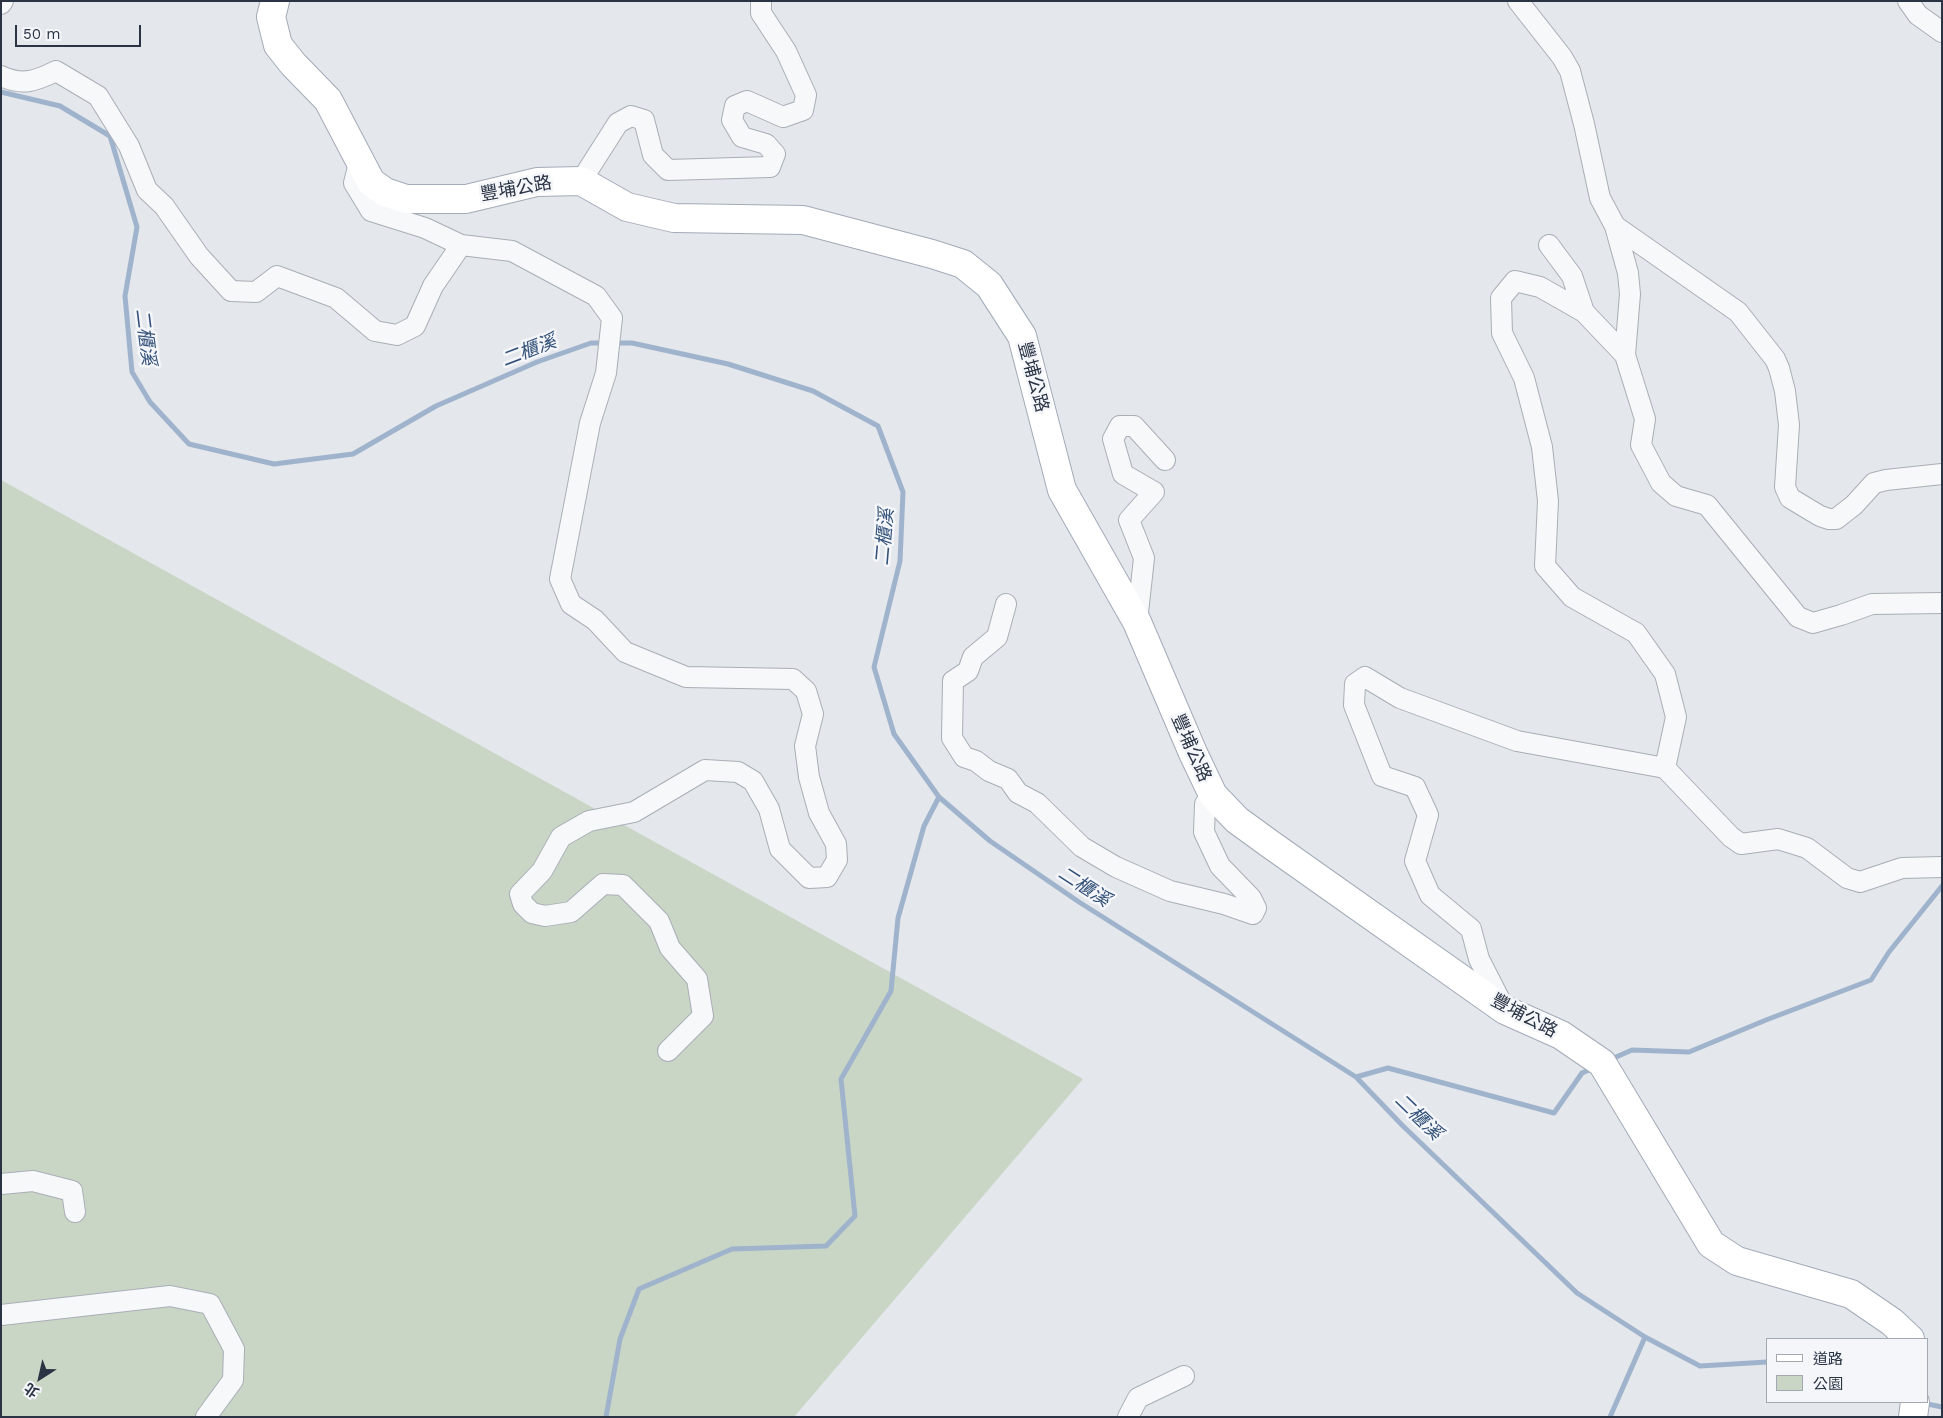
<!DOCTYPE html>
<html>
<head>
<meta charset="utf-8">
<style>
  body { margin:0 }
  #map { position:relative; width:1943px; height:1418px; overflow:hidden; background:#e4e7ec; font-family:"Work Sans","Noto Sans TC",sans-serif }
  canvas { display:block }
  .frame { position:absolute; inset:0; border:2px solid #2b3445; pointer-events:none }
  .legend { position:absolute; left:1766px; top:1338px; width:162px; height:65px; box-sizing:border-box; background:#f4f6f9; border:1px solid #a4a8b1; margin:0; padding:6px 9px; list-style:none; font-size:15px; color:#2b3445 }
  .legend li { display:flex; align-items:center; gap:10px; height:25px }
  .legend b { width:25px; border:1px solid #a4a8b1 }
  .north { position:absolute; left:15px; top:1353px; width:50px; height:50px; -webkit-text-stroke:4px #f4f6f9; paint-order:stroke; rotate:215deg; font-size:14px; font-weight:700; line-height:20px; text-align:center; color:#2b3445 }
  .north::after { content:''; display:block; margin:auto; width:18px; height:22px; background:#2b3445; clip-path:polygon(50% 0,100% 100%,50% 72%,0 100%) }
  .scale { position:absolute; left:15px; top:25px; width:126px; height:22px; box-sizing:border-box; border:2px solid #2b3445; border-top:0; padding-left:6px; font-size:15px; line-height:18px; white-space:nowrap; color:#2b3445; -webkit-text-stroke:4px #f4f6f9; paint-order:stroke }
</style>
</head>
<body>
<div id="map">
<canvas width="1943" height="1418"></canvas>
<div class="frame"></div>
<ul class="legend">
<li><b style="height:6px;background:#fff"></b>道路</li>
<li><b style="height:14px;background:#c9d6c5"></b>公園</li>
</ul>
<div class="north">北</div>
<div class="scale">50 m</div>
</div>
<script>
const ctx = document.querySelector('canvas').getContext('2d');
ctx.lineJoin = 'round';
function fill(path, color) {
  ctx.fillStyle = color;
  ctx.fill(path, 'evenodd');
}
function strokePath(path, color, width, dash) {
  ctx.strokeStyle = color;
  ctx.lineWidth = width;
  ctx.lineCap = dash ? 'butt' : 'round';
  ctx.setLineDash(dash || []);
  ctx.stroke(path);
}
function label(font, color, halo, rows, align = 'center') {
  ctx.font = font + ' "Work Sans","Noto Sans TC",sans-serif';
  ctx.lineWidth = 5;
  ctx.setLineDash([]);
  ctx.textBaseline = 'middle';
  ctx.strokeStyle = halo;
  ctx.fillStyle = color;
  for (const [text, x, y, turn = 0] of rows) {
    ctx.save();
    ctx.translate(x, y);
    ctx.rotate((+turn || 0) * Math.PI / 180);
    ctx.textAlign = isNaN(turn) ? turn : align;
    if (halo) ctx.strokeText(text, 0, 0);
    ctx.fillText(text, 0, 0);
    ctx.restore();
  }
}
const green = new Path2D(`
  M 1,480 L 1083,1079 L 794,1417 L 1,1417 Z`);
const stream = new Path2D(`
  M 1,92 L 60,106 L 110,136 L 137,227 L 125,296 L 132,372 L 150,402 L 189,444 L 274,464 L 353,454 L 436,406 L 537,362 L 591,343 L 606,343
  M 614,343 L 632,343 L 728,364 L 813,391 L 878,426 L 903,492 L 900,561 L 874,667 L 894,734 L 939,797 L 990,841 L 1079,902 L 1356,1077 L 1402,1125 L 1577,1293 L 1645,1337 L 1700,1366 L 1767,1362
  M 1616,1057 L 1632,1050 L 1689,1052 L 1766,1020 L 1871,980 L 1889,952 L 1942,886
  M 1356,1077 L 1388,1068 L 1554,1113 L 1582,1073 L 1589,1070
  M 1923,1403 L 1942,1407
  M 606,1417 L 620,1339 L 639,1289 L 732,1249 L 826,1246 L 855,1216 L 841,1079 L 891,991 L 898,918 L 924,826 L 939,797
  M 1610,1417 L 1645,1337`);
const street = new Path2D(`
  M 1518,1 L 1562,57 L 1570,71 L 1584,124 L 1600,198 L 1615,226 L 1628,273 L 1630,294 L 1625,355
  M 1908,1 L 1918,15 L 1942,32
  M 1,4 L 3,1
  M 1,76 C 23,86 36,81 56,71 L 98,96 L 129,146 L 147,190 L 164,206 L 199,256 L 231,291 L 256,292 L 277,276 L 336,298 L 375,331 L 397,335 L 415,326 L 433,286 L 461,245
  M 360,159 L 354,183 L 371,211 L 425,228 L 461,245 L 512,251 L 596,296 L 612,318 L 606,373 L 590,423 L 560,579 L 571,604 L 595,620 L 625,652 L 686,677 L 793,679 L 806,691 L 813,714 L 805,746 L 809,777 L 819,813 L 836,844 L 837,860 L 827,877 L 809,878 L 780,849 L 769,809 L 753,781 L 738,772 L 705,770 L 634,812 L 589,821 L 561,837 L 542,871 L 520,894 L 523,904 L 532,913 L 545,916 L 571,912 L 603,884 L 623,885 L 659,921 L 670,948 L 697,979 L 703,1016 L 668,1051
  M 581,181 L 618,123 L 631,116 L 644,120 L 653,155 L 668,170 L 770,167 L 775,154 L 766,144 L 742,137 L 732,120 L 735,106 L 747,101 L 783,117 L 803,110 L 806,95 L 786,51 L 761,13 L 761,1
  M 1615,226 L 1738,312 L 1775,359 L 1779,368 L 1785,391 L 1789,425 L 1785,487 L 1790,498 L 1820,516 L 1829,519 L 1836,519 L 1854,505 L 1874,483 L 1886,480 L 1942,474
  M 1549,245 L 1572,276 L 1584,312
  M 1006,604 L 997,637 L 973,657 L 968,671 L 953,681 L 952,738 L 964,757 L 976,761 L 989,771 L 1008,779 L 1018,793 L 1037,803 L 1082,847 L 1116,867 L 1170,891 L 1224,904 L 1253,914 L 1256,908 L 1251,898 L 1220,866 L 1204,832 L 1205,804 L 1213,795
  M 1137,622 L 1144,558 L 1129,520 L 1154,492 L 1123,474 L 1113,439 L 1120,426 L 1134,426 L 1165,460
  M 1665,768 L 1731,837 L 1741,844 L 1778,839 L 1807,848 L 1847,878 L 1860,882 L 1902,868 L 1942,867
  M 1504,1008 L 1479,959 L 1471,929 L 1430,895 L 1415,861 L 1428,815 L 1415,787 L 1382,776 L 1354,705 L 1355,684 L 1365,677 L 1400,698 L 1517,741 L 1665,768 L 1676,717 L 1665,674 L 1636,633 L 1572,597 L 1545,566 L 1548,501 L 1542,447 L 1524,378 L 1502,333 L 1501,298 L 1515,281 L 1540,287 L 1584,312 L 1625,355 L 1645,419 L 1641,445 L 1661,483 L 1676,496 L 1707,505 L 1798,617 L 1813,623 L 1841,615 L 1872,604 L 1942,603
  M 1,1184 L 33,1181 L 72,1191 L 75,1212
  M 1,1315 L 170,1296 L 210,1304 L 234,1349 L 233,1380 L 206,1417
  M 1128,1417 L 1138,1398 L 1184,1376`);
const primary = new Path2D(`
  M 275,1 L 271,17 L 278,45 L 293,64 L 328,100 L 371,182 L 385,192 L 406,199 L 466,199 L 537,182 L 581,181 L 627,207 L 674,218 L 803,220 L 932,254 L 963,264 L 989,285 L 1022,336 L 1062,490 L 1137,622 L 1193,753 L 1213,795 L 1237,820 L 1270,844 L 1505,1010 L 1561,1035 L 1602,1063 L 1711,1244 L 1737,1261 L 1851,1294 L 1892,1322 L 1910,1339
  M 1913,1417 L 1915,1402`);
const streetNames = [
  ["豐埔公路",516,189,-10],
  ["豐埔公路",1033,377,75],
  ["豐埔公路",1191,748,66],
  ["豐埔公路",1524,1016,28]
];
const waterNames = [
  ["二櫃溪",145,337,83],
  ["二櫃溪",529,351,-21],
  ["二櫃溪",885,537,-85],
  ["二櫃溪",1084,887,33],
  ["二櫃溪",1418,1117,44]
];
fill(green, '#c9d6c5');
strokePath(stream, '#9fb4cc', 5);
strokePath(street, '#a9aeb7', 22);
strokePath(primary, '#a3abb8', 30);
strokePath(street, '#f7f8fa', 20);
strokePath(primary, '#fff', 28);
label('18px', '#2b3445', '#f4f6f9', streetNames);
label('italic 19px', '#34527a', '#f4f6f9', waterNames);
</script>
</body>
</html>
